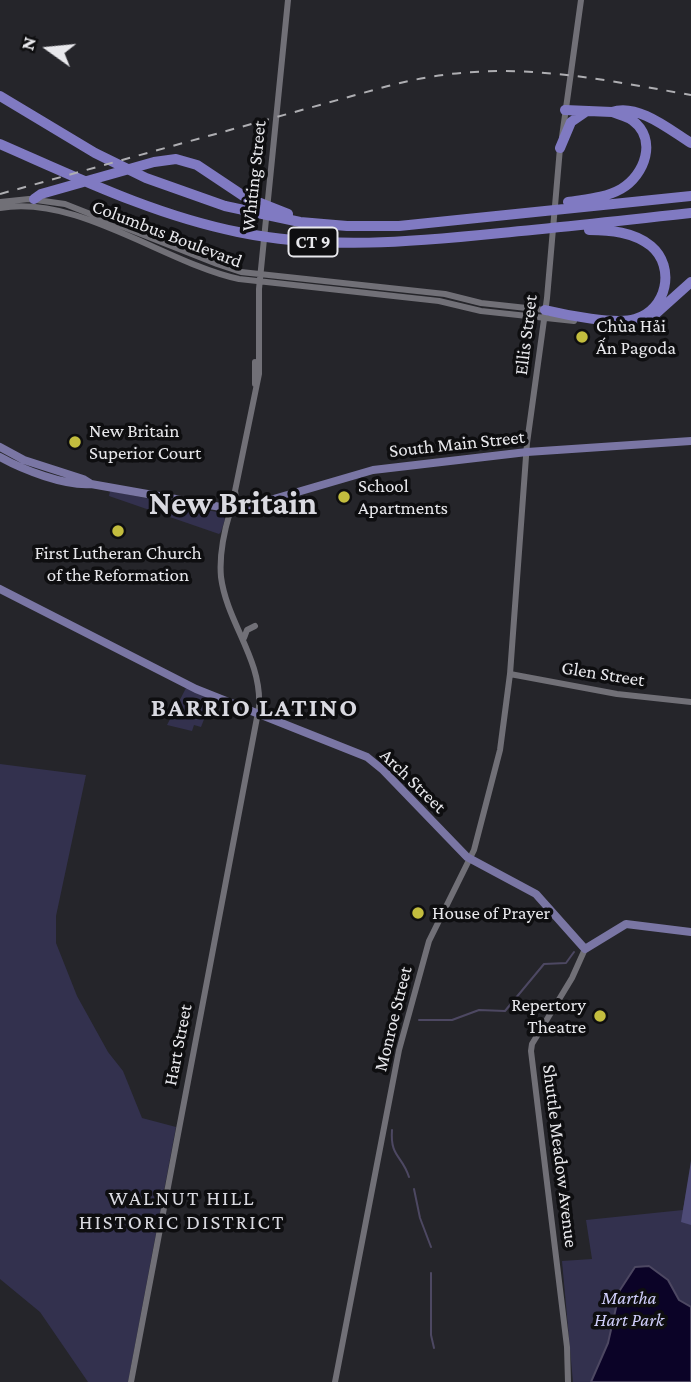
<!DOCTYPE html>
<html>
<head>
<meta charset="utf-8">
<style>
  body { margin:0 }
  #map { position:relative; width:691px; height:1382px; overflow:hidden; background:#25252a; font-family:"Crimson Pro",serif }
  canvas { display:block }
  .north { position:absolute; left:14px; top:14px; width:70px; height:70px; -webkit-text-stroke:5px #0e0e10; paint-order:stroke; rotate:285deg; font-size:19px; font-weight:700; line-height:28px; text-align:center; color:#e8e8ec }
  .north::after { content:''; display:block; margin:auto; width:24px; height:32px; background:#e8e8ec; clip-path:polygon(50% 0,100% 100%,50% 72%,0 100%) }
</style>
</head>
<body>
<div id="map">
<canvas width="691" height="1382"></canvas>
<div class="north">N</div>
</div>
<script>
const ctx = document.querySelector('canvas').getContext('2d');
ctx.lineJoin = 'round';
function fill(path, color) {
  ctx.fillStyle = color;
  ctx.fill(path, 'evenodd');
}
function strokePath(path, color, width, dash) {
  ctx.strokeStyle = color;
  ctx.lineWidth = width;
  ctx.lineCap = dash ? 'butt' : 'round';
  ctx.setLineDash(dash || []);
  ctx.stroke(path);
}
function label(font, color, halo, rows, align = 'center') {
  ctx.font = font + ' "Crimson Pro",serif';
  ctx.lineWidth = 7;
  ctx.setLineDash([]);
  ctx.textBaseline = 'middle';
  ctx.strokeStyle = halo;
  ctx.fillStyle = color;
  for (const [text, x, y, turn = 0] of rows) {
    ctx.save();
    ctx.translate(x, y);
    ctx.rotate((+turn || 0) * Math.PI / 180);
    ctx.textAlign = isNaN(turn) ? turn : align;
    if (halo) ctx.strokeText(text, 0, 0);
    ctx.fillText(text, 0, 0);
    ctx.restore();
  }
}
const green = new Path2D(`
  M 110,491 L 222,513 L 225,519 L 221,532 L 219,534 L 109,496 Z
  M 186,688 L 212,699 L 201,727 L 194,725 L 192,731 L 167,725 Z
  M 0,764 L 86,775 L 56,916 L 56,943 L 77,996 L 108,1052 L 123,1071 L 142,1118 L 176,1127 L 128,1382 L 88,1382 L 40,1312 L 0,1279 Z
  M 689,1176 L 691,1177 L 691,1382 L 573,1382 L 562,1261 L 592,1259 L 586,1220 L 683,1210 Z`);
const forest = new Path2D(`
  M 691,1161 L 691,1225 L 681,1222 Z`);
const water = new Path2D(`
  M 649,1266 L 668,1280 L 679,1300 L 691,1307 L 691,1382 L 591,1382 L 608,1343 L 620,1290 L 635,1267 Z`);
const stream = new Path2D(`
  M 419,1020 L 452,1020 L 479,1010 L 505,1011 L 544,964 L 566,963 L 574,952
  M 392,1130 C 390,1157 402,1155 409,1177
  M 414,1189 L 420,1218 L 431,1247
  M 431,1273 L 431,1335 L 434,1348`);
const minor = new Path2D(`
  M 562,137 L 581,0
  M 0,202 L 29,199 L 65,204 L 217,264 L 241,272 L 445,294 L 481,303 L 545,310
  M 0,208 C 77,194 165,263 239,279 L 439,301 L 481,311 L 574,321
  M 255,384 L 255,362
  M 244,638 L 247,630 L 255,626
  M 510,674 L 617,694 L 691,702
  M 131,1382 L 259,707 C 262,659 227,623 221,577 C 219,555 224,532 230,512 C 233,504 237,500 235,491 L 259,374 L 259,289 L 288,0
  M 335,1382 L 399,1050 L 429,941 L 474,850 L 500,750 L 510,674 L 527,443 L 547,298 L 560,148
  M 568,1382 L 567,1347 L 531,1051 L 532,1044 L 572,978 L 585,949`);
const major = new Path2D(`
  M 0,447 L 24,460 L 83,479 L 91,484
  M 0,457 C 23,470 65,486 91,484 L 232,509 L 253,505 L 373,470 L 527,452 L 691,441
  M 0,589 L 196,689 L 367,757 L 383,770 L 467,857 L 536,894 L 585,949 L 626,924 L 691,932`);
const highway = new Path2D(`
  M 0,96 L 95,153 L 146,178 L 225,206 L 300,222 L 347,226 L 399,226 L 691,196
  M 565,110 L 612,112 C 638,103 670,130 691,143
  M 0,144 C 78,178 154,215 238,232 C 326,250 412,242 501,233 C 565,227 628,220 691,213
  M 560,148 L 571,122 L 587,111
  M 34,199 L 41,194 L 154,162 L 176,159 L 197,165 L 245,197 L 288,214
  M 568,202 C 586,199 605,198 621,189 C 645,175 658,139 632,120 C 626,116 619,115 612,112
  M 545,310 C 566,315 616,325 635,319 C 667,310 676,267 651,246 C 634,232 610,230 589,230
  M 652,317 L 691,282`);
const rail = new Path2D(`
  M 0,194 L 388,86 C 497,57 583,76 691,95`);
const markers = [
  [582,337,7,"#c3bd3e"],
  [75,442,7,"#c3bd3e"],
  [344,497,7,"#c3bd3e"],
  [118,531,7,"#c3bd3e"],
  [418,913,7,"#c3bd3e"],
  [600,1016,7,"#c3bd3e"]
];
const shields = [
  [313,242,49]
];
const shieldNames = [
  ["CT 9",313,242]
];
const streetNames = [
  ["Whiting Street",254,176,-84],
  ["Columbus Boulevard",167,234,21],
  ["Ellis Street",526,335,-83],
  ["South Main Street",457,444,-6],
  ["Glen Street",603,674,9],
  ["Arch Street",413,781,44],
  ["Monroe Street",393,1019,-76],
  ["Hart Street",178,1045,-79],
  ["Shuttle Meadow Avenue",560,1156,83]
];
const poiNames = [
  ["Chùa Hải",596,326],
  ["Ấn Pagoda",596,348],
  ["New Britain",89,431],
  ["Superior Court",89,453],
  ["School",358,486],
  ["Apartments",358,508],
  ["First Lutheran Church",118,553,"center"],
  ["of the Reformation",118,575,"center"],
  ["House of Prayer",432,913],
  ["Repertory",586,1005,"right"],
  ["Theatre",586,1027,"right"]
];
const parkNames = [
  ["Martha",629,1298],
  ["Hart Park",629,1320]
];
const neighbourhoodNames = [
  ["WALNUT HILL",182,1199],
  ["HISTORIC DISTRICT",182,1223]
];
const districtNames = [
  ["BARRIO LATINO",255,708]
];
const townNames = [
  ["New Britain",233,504]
];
fill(green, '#33314e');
fill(forest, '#4e4b77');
fill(water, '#0b0327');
strokePath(water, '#4d4862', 2);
strokePath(stream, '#4d4862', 2);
strokePath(minor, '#717077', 6);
strokePath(major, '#7a76a4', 8);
strokePath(highway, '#807ac2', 10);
strokePath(rail, '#aeaeb2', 2, [9, 9]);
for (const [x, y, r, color] of markers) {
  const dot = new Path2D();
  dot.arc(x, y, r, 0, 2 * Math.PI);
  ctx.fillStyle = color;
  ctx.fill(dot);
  strokePath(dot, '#0e0e10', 2.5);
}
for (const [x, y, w] of shields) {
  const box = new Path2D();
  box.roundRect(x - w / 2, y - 14.5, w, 29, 5);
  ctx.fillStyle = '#0e0e10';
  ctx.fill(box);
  strokePath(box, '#e8e8ec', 2);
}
label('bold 18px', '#e8e8ec', null, shieldNames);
label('19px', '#e8e8ec', '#0e0e10', streetNames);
label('19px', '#e8e8ec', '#0e0e10', poiNames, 'left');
label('italic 19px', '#d0cffb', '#0e0e10', parkNames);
ctx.letterSpacing = '2px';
label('21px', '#d9d9e0', '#0e0e10', neighbourhoodNames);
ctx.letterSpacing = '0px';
ctx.letterSpacing = '2px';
label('bold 26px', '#d9d9e0', '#0e0e10', districtNames);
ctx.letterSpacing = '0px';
label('bold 33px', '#d9d9e0', '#0e0e10', townNames);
</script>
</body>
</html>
